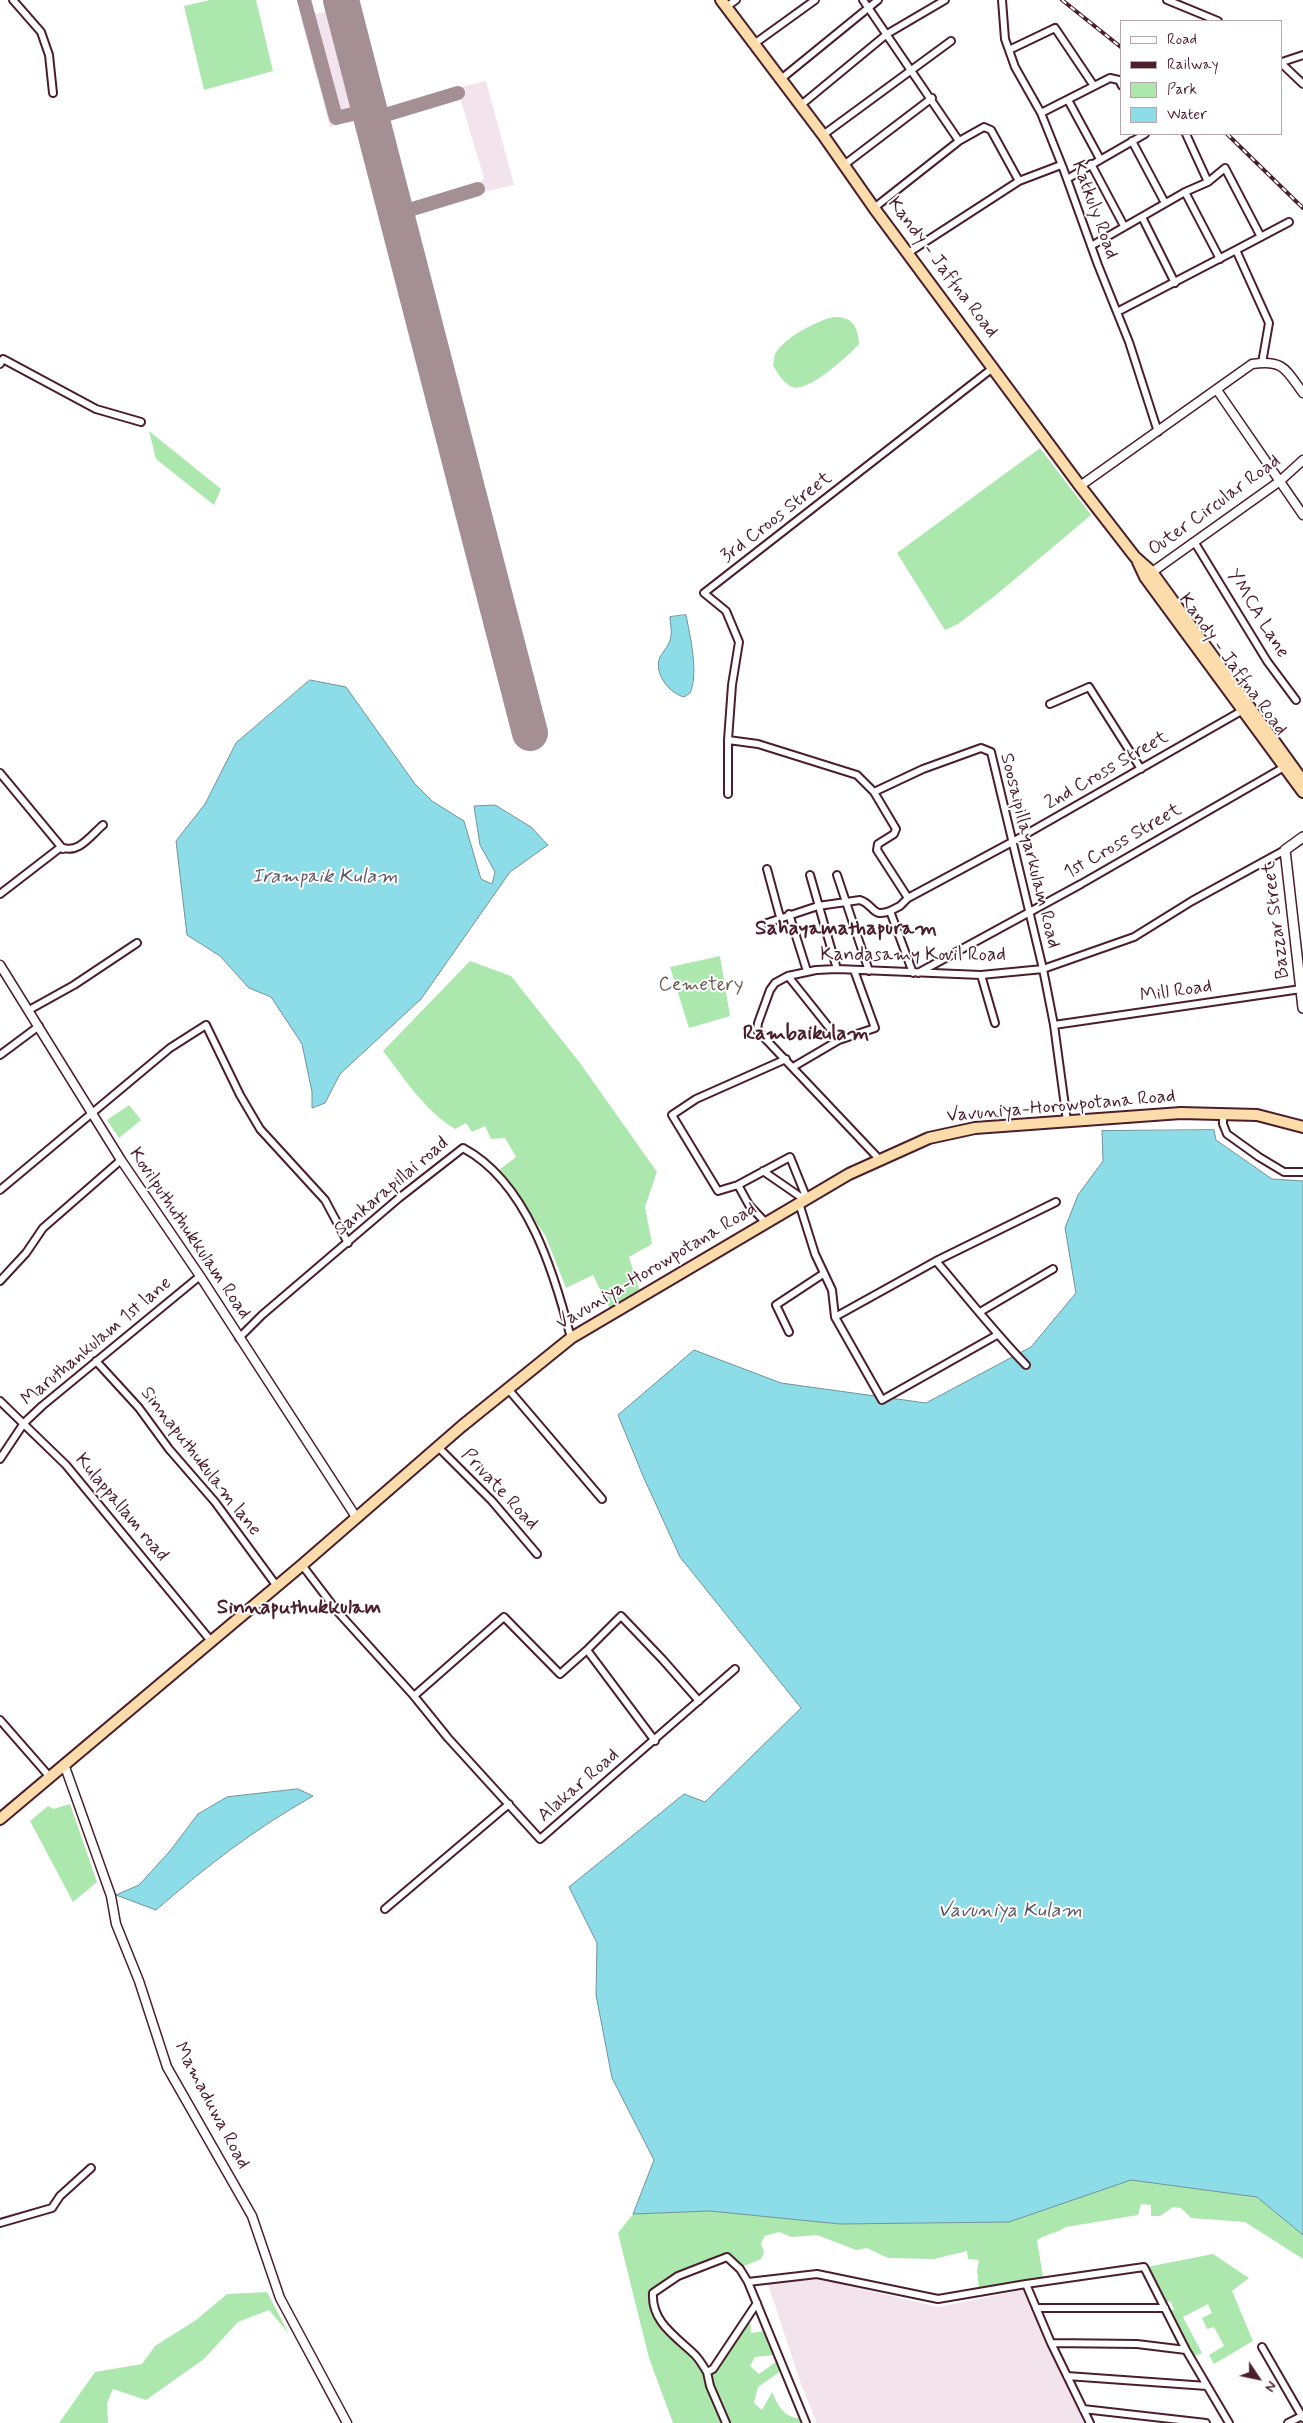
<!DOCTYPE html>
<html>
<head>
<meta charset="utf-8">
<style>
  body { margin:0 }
  #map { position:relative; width:1303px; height:2423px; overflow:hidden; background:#fff; font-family:Mynerve,sans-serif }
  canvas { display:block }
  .legend { position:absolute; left:1120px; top:20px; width:162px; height:115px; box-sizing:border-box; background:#fff; border:1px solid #b7a5aa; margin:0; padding:6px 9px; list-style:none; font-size:15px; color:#4a1f2b }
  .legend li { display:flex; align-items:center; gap:10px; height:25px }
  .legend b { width:25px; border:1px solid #b7a5aa }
  .north { position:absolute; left:1233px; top:2353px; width:50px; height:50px; -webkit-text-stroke:4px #fff; paint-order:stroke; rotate:124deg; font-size:14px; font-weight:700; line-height:20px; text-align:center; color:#4a1f2b }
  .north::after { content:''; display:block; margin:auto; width:18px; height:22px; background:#4a1f2b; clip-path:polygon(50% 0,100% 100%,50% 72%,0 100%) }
</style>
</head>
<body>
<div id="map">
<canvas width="1303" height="2423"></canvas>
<ul class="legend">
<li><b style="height:6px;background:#fff"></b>Road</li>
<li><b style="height:6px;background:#4a1f2b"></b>Railway</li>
<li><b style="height:14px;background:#ace8ad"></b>Park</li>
<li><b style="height:14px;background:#8cdde7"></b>Water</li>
</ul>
<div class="north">N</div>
</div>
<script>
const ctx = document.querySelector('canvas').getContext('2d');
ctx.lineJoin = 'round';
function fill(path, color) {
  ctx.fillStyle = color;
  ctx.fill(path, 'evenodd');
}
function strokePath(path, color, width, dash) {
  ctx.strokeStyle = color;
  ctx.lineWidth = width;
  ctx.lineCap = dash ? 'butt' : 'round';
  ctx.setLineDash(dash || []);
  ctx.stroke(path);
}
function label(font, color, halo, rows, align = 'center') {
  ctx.font = font + ' Mynerve,sans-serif';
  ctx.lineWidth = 4;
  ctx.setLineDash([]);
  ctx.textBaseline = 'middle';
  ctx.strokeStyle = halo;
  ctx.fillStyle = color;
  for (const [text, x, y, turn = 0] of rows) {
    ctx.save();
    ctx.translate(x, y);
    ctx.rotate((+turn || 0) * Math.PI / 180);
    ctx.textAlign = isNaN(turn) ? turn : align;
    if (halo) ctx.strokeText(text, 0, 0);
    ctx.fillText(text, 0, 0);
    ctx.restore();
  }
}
const built = new Path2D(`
  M 334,9 L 362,116 L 330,127 L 301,18 Z
  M 486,81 L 514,185 L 479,193 L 478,185 L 484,178 L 457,88 Z
  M 819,2279 L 938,2307 L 1023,2290 L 1084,2423 L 817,2423 L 802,2387 L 768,2284 Z`);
const green = new Path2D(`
  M 210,0 L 256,0 L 273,71 L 204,90 L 184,6 Z
  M 833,317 C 852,316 858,326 859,344 C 848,356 808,393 792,387 C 783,383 778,373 773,366 C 774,363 774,357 775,354 C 784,338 816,321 833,317 Z
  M 149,431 L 221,489 L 214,505 L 156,459 Z
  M 1040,448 L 1091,515 L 996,595 L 958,624 L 945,630 L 897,553 Z
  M 720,956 L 730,1016 L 689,1028 L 670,967 Z
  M 470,961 L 511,976 L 580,1063 L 657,1172 L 645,1207 L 652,1244 L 629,1257 L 640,1292 L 610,1309 L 593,1275 L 566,1288 L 545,1235 L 499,1170 L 516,1157 L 505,1138 L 491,1139 L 485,1126 L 472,1132 L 466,1123 L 455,1129 C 424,1110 405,1079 383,1051 Z
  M 129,1105 L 141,1120 L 119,1138 L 107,1120 Z
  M 70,1804 L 97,1882 L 73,1902 L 30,1821 L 48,1806 L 53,1809 Z
  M 1131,2180 L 1257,2197 L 1303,2235 L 1303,2259 L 1245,2222 L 1191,2218 L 1181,2208 L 1173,2207 L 1160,2216 L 1151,2216 L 1151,2205 L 1141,2204 L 1138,2215 L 1066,2227 C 1057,2233 1047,2234 1037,2240 L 1043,2277 L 979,2288 L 977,2270 L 979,2260 L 968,2259 L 967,2251 L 934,2259 L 888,2258 L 867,2248 L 856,2250 L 817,2235 L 792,2237 L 779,2232 L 765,2236 L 761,2243 L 764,2253 L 761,2259 L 742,2267 L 728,2255 C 700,2262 673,2273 651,2292 C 648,2330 688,2343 705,2372 C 714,2387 718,2407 724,2423 L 673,2423 L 649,2358 L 618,2233 L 633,2214 L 710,2211 L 840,2224 L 1008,2222 Z
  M 1213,2254 L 1249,2278 L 1232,2291 L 1253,2341 L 1214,2364 L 1209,2355 L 1224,2346 L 1214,2327 L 1207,2329 L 1202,2318 L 1212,2313 L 1208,2304 L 1183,2317 L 1202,2353 L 1194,2356 L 1169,2312 L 1174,2309 L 1170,2301 L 1165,2303 L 1147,2267 Z
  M 267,2292 L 289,2334 L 269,2310 L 238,2322 L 204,2359 L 146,2400 L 113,2389 L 107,2403 L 108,2423 L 59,2423 L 95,2372 L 142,2364 L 155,2346 L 196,2320 L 227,2294 Z
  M 750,2318 L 751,2333 L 765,2331 L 774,2355 L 755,2357 L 750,2366 L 759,2374 L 777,2361 L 781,2371 L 758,2387 L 754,2403 L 762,2410 L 772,2392 C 779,2408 784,2417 802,2419 L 800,2423 L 729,2423 L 712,2385 L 710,2374 L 716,2371 Z`);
const water = new Path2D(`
  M 686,615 C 690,635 699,674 690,693 L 684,697 C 669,693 653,673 660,657 C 664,650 670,645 671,636 C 672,630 670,623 670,617 Z
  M 310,680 L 346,687 L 415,784 L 432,801 L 464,821 L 481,879 L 492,884 L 495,872 L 480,845 L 474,806 L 495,805 L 531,827 L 548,845 L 510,872 L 421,999 L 340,1074 L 325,1103 L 312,1108 L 312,1092 L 302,1044 L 271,997 L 249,988 L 220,956 L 187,935 L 176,841 L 205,804 L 236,743 Z
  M 1214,1130 L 1216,1140 L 1272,1179 L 1303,1181 L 1303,2235 L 1257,2197 L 1131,2180 L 1009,2222 L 840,2224 L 710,2211 L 633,2214 L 654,2160 L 612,2078 L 596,1995 L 597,1943 L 569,1887 L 684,1794 L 705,1802 L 801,1708 L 680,1557 L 643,1476 L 618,1415 L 694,1350 L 781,1383 L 926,1403 L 1031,1347 L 1076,1293 L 1065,1228 L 1078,1195 L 1103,1161 L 1102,1131 Z
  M 298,1789 L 313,1796 C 253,1830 208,1865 156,1910 L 116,1895 L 139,1885 L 170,1851 L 198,1814 L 227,1797 Z`);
const taxiway = new Path2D(`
  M 304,0 L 336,118 L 370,110
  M 372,119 L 458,93
  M 396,214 L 478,189`);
const runway = new Path2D(`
  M 341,0 L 530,733`);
const minor = new Path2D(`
  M 13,0 L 41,32 L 49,55 L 53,93
  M 863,0 L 959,141
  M 1002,0 L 1005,39 L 1015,67 L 1041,113 L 1063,168 L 1098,265 L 1129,342 L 1158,432
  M 1167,0 L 1218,21
  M 726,7 L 736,0
  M 754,44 L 815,0
  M 1009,50 L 1055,28 L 1094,86
  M 1282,62 L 1303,55
  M 1282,64 L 1303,84
  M 781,79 L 878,0
  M 1068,100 L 1100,159
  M 801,105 L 887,34 L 945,0
  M 1041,113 L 1110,78 L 1119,80 L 1122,86
  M 1186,134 L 1208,182
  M 823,135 L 951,41
  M 1132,141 L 1165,203
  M 1091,164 L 1124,226
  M 844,165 L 932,98
  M 1067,179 L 1145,134
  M 1185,192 L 1220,259
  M 874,208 L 959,141 L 984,127 L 991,130 L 1019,181
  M 1142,217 L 1175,283
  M 1091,246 L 1185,192 L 1208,182 L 1225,168 L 1261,237
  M 1236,250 L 1289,222
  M 908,253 L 1019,181 L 1061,165
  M 1117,312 L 1236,250 L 1269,323 L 1262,363
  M 0,364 L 3,359 L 96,409 L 141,422
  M 1195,543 L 1267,661 L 1296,700
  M 1050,704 L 1089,687 L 1141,769
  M 728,740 L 758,744 L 857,775 L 874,792 L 923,769 L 981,748 L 991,752 L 1043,969 L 1054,1025 L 1067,1121
  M 0,773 L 63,849
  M 874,792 L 896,829 L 894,834 L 878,844 L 877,850 L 908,898 L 1014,841 L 1245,709
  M 728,794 L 728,740 L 732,685 L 739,642 L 726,611 L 704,593 L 994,367
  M 767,869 L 780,917
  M 810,875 L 837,969
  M 837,875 L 869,971
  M 0,894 L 61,847 C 78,855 91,835 103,825
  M 890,911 L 900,906 L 908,898
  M 789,914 L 807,971
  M 767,923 L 818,906 L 860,900 C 875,905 871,918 890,911 L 913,973
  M 918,973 L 1081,884 L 1286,766
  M 981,975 L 995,1023
  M 788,976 L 839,1040
  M 29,1010 L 74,985 L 137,943
  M 1054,1025 L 1301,989
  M 0,1055 L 39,1026
  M 786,1059 L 696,1099 L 672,1115 L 718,1191 L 738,1185 L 790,1157 L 807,1199
  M 793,1067 L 839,1040 L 875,1028 L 854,970
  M 1223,1113 L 1223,1124 L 1227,1134 L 1259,1157 L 1284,1172 L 1303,1172
  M 880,1160 L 757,1030 L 758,1023 L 770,990 L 775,983 L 788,976 L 816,970 L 837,969 L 981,975 L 1043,969 L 1134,937 L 1192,901 L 1285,850
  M 763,1171 L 805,1200
  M 738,1185 L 749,1205 L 765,1222
  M 0,1190 L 170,1048 L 206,1025 L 240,1095 L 260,1129 L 325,1200 L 348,1243
  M 799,1203 L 815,1254 L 832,1290 L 835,1317 L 936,1261 C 966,1296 994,1332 1026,1365
  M 936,1261 L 1056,1202
  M 0,1281 L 26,1253 L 43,1228 L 121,1160
  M 980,1312 L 1053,1269
  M 835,1317 L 882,1400 L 997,1335
  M 789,1332 L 776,1305 L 823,1274
  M 239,1338 L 262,1315 L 399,1198 L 463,1148 C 527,1182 554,1272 571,1338
  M 96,1361 L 139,1408 L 169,1449 L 215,1502 L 276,1585
  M 509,1390 L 602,1499
  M 0,1401 L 66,1465 L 211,1641
  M 438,1447 L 492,1501 L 537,1554
  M 0,1459 L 24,1423 L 42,1406 L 200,1276
  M 302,1565 L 337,1611 L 414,1696 L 504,1617 L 560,1674 L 587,1650 L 655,1741
  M 587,1650 L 621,1616 L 663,1660 L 699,1701
  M 414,1696 L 448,1738 L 540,1839 L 735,1669
  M 0,1720 L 49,1776
  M 385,1909 L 509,1804
  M 0,2223 L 52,2208 L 60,2196 L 91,2168
  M 748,2282 L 740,2269 L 727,2257 L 678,2276 L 653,2293 C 651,2321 675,2336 693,2353 C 699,2358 703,2366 707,2372 L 713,2369 L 757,2303
  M 1036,2308 L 1165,2308
  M 1051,2343 L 1137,2344 L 1186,2350
  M 1262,2347 L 1303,2418
  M 707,2372 L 710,2386 L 726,2423
  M 1067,2376 L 1207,2386
  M 1083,2409 L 1206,2423
  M 806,2423 L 748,2282 L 817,2274 L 938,2299 L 1026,2284
  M 1090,2423 L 1051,2343 L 1026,2284 L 1144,2267 L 1186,2350 L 1229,2423
  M 1288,2423 L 1302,2416`);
const tertiary = new Path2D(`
  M 1217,390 L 1303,515
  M 1080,486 L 1252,364 C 1284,359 1286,370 1303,393
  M 1148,575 L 1280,481 L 1303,460
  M 0,965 L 121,1160 L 200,1276 L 356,1517
  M 64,1764 L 111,1896 L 116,1924 L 139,1981 L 167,2067 L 252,2216 L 280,2298 L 347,2423`);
const secondary = new Path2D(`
  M 1303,837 L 1285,850 L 1303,1008`);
const trunk = new Path2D(`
  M 721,0 L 823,135 L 874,208 L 1080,486 L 1135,557 L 1152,572 L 1303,781
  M 1138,562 L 1145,577 L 1303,792
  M 0,1819 L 302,1565 L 462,1426 L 571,1338 L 849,1174 L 929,1138 L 975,1128 L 1181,1113 L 1257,1115 L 1303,1127`);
const rail = new Path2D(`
  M 1062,0 L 1122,48
  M 1227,134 L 1303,208`);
const streetNames = [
  ["Katkuly Road",1094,210,70],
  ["Kandy - Jaffna Road",942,268,53],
  ["Outer Circular Road",1215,506,-36],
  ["3rd Croos Street",777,518,-38],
  ["YMCA Lane",1257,614,58],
  ["Kandy - Jaffna Road",1232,665,54],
  ["2nd Cross Street",1107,771,-30],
  ["1st Cross Street",1123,842,-30],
  ["Soosaipillayarkulam Road",1029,851,76],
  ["Bazzar Street",1277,920,-97],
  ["Kandasamy Kovil Road",913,956],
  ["Mill Road",1176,992,-8],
  ["Vavuniya-Horowpotana Road",1061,1107,-5],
  ["Sankarapillai road",392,1187,-40],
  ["Kovilputhuthukkulam Road",189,1234,56],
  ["Vavuniya-Horowpotana Road",657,1267,-31],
  ["Maruthankulam 1st lane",97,1342,-40],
  ["Sinnaputhukulam lane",200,1462,52],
  ["Private Road",499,1490,47],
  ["Kulappallam road",121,1508,50],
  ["Alakar Road",579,1786,-41],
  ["Mamaduwa Road",211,2106,62]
];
const parkNames = [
  ["Cemetery",701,986]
];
const waterNames = [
  ["Irampaik Kulam",325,878],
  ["Vavuniya Kulam",1010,1912]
];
const quarterNames = [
  ["Sahayamathapuram",846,930],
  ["Rambaikulam",806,1035],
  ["Sinnaputhukkulam",299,1609]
];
fill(built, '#f2e3ec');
fill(green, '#ace8ad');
fill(water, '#8cdde7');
strokePath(water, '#72919c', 1);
strokePath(taxiway, '#a48f95', 14);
strokePath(runway, '#a48f95', 36);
strokePath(minor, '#4a1f2b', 10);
strokePath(tertiary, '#4a1f2b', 11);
strokePath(secondary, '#4a1f2b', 12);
strokePath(trunk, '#4a1f2b', 14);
strokePath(minor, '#fff', 6);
strokePath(tertiary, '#fff', 8);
strokePath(secondary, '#fff', 9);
strokePath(trunk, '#fddcac', 10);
strokePath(rail, '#4a1f2b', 4);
strokePath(rail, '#fff', 2, [5.5]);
label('19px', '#4a1f2b', '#fff', streetNames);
label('19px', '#675b52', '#fff', parkNames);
label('italic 20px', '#5e5863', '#fff', waterNames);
label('bold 21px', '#4a1f2b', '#fff', quarterNames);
</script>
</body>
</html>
